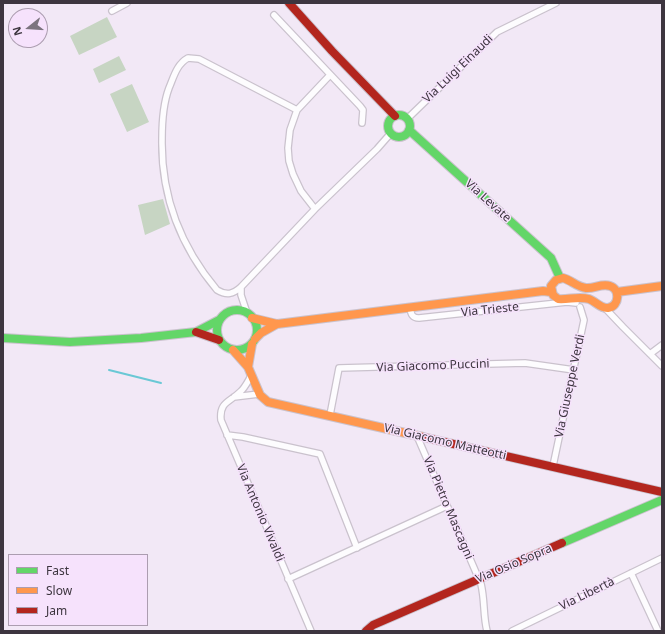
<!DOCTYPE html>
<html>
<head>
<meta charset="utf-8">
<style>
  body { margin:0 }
  #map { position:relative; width:665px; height:634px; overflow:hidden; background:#f2e8f6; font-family:"Noto Sans",sans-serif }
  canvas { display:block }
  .frame { position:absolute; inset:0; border:4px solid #3d353f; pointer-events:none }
  .legend { position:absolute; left:8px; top:554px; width:140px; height:72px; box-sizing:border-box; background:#f6e2fc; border:1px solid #ac9db0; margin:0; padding:5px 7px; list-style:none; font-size:12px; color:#3d353f }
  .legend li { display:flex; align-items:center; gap:8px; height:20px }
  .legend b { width:20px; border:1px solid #ac9db0 }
  .north { position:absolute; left:8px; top:8px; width:40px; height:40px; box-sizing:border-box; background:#f6e2fc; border:1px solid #ac9db0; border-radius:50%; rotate:253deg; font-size:11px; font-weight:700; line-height:16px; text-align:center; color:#3d353f }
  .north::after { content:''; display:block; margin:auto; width:14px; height:18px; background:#7c747f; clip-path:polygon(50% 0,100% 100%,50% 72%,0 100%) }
</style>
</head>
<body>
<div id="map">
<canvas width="665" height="634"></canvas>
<div class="frame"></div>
<ul class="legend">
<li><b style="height:5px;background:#63d668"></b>Fast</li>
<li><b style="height:5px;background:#ff974d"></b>Slow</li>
<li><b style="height:5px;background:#b3261e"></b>Jam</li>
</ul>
<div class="north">N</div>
</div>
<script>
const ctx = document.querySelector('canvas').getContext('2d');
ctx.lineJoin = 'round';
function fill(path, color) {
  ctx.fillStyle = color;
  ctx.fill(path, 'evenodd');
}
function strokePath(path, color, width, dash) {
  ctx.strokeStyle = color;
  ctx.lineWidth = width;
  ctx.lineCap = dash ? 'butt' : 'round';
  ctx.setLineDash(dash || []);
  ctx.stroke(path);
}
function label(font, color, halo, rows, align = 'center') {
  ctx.font = font + ' "Noto Sans",sans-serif';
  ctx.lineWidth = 3;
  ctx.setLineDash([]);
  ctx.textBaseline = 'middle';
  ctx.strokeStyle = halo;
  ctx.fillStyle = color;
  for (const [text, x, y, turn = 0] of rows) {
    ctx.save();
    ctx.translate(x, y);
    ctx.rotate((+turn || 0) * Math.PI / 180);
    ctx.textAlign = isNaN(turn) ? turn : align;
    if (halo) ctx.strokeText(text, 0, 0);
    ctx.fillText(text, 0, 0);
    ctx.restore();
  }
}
const green = new Path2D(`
  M 107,17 L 117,37 L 79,55 L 70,36 Z
  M 119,56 L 126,70 L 99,83 L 93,69 Z
  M 132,84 L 149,122 L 127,132 L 110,94 Z
  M 163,199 L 170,224 L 145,235 L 138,205 Z`);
const stream = new Path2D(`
  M 109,370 L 161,383`);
const street = new Path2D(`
  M 112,11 L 127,3
  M 274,15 L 360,106 L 363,110 L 362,123
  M 297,110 L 199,59 L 188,58 C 177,64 174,76 169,88 C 163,104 162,122 162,139 C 161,196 181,247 217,290 C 227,296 233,294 241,287 L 315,209 L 377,149 L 391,133
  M 407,119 L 497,32 L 556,3
  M 315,209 L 301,191 L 293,174 L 289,161 L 288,148 L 290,130 L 297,110 L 330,75
  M 241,287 L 241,295 L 247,313
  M 410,308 C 411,314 412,318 419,318 L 567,302 L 576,303
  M 605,308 L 623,327 L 662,366
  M 650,354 L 662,345
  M 251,376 C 248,381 245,388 240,392 C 230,402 219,402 221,420 L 311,631
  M 234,397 L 259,394
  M 330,415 L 339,368 L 525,363 L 574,370
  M 227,435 L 243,437 L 320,454 L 357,548
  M 417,436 L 481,584 C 485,601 483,615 487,631
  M 553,466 L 584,320 L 580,307
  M 631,573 L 658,631
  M 288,579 L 447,506
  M 512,631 L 662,558`);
const fast = new Path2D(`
  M388 126a11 11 0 1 1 22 0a11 11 0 1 1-22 0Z
  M 409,130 L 551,258 L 560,278
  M217 330a20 20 0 1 1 40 0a20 20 0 1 1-40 0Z
  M 3,338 L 70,342 L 141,338 L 196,332 L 219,320
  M 562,543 L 662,500`);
const slow = new Path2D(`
  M 563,278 C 571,280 577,287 586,288 C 594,289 602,283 610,286 C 620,289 620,306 608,308 C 601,309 595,301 589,299 C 579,296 568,300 558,299 L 553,295 L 551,286 L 556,280 Z
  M 617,292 L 662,286
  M 252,318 L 277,324 L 543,291 L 551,292
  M 255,339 L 261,333 L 277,324
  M 233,350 L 248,367 L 260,395 L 268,402 L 423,437
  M 248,367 L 252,344`);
const jam = new Path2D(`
  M 289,3 L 332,51 L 395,116
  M 196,332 L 219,340
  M 423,437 L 662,492
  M 366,631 L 373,625 L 562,543`);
const streetNames = [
  ["Via Luigi Einaudi",458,69,-44],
  ["Via Levate",488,201,42],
  ["Via Trieste",490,310,-6],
  ["Via Giacomo Puccini",433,366,-2],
  ["Via Giuseppe Verdi",570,386,-78],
  ["Via Giacomo Matteotti",445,442,13],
  ["Via Pietro Mascagni",448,508,67],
  ["Via Antonio Vivaldi",260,513,67],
  ["Via Osio Sopra",514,564,-23],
  ["Via Libertà",587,594,-26]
];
fill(green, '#c7d5c3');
strokePath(stream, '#6ac8d5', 2);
strokePath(street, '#cac2cd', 8);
strokePath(fast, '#cac2cd', 10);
strokePath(slow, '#cac2cd', 10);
strokePath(jam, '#cac2cd', 10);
strokePath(street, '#fdfcfe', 5.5);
strokePath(fast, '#63d668', 8);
strokePath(slow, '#ff974d', 8);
strokePath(jam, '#b3261e', 8);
label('12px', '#3d353f', '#f6e2fc', streetNames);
</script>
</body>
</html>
